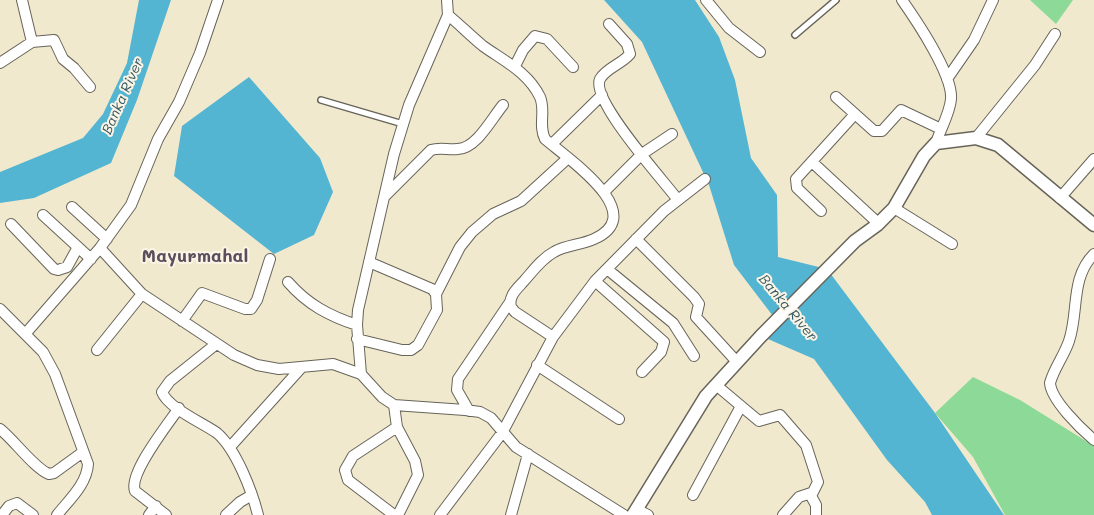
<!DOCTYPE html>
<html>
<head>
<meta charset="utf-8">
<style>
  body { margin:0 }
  canvas { display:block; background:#f1e9cd }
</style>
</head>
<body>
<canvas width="1094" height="515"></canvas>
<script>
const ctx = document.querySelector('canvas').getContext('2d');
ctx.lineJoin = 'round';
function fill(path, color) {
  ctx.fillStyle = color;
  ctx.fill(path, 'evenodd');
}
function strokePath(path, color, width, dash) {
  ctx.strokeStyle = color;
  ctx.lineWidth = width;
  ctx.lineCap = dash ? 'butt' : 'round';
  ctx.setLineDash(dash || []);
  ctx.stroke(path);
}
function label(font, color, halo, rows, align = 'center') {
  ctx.font = font + ' Mali,sans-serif';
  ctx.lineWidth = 4;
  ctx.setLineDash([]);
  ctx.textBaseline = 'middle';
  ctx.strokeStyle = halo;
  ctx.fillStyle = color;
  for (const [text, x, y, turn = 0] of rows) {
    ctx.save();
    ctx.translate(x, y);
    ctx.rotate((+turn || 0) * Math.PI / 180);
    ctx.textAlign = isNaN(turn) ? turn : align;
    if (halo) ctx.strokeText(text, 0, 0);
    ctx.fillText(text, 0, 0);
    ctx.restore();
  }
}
const green = new Path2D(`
  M 1030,0 L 1073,0 L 1056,24 Z
  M 973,377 L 1020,400 L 1094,446 L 1094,515 L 1005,515 L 973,457 L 935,413 Z`);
const water = new Path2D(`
  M 139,0 L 171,0 L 137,100 L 111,163 L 34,198 L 0,203 L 0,172 L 83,138 L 103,114 L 127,63 Z
  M 604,0 L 695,0 L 719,37 L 735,80 L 751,158 L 777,195 L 778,257 L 827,269 L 935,413 L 1004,515 L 932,515 L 925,502 L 887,460 L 814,359 L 761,336 L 776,320 L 734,265 L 709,185 L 642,42 Z
  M 249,77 L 320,158 L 333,192 L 314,235 L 274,254 L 174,176 L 182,126 Z`);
const service = new Path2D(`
  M 795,35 L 836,0
  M 321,100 L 403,124`);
const minor = new Path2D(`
  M 447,0 L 448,15 L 409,105 L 394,154 L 358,310 L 357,325 L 361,374 L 382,397 L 394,405 L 465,410 L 480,412 L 491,418 L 516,447 L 624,515
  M 706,0 L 729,28 L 760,52
  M 902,0 C 916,20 953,75 951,99 C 950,113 940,130 936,143
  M 448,15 C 460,25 471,36 483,46 C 504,61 528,72 540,97 C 546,111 538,125 545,139 C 567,158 651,214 594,239 C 581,245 566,245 554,252 C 541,259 533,271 524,281 C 517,289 508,296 511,307 L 515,312 L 553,337
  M 609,24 L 627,44 L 630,54 C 622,64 606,68 600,79 C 590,100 664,181 678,200
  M 32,42 L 54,40 L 63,59 L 74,68 L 90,87
  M 0,63 L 32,42 L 22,0
  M 515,66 L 523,50 L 535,36 L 547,39 L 573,67
  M 947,79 L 974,40 L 993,0
  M 836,97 L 874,131 L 882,131 L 901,110 L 941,129
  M 976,138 L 1035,65 L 1055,34
  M 552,144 L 602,95
  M 812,162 L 878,223
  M 604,192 L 642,154 L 672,134
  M 385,196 L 431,150 C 440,147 448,150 458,149 C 477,148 492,118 503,105
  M 1060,198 L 1094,159
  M 72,207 L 107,239
  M 894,208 L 952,244
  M 821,211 L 797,188 L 796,179 L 855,114
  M 43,215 L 91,259
  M 11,224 L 54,269 L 58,270 L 67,267 L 78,247
  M 636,239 L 694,297 L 699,304 L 696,317 L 737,362
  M 100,248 L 142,294 L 234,355 L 257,365 L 279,369 L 333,364 L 361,374
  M 1094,254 C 1070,278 1079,312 1069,341 C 1064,356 1054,368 1050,383 C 1051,400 1081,429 1094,440
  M 607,269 L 673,323 L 694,356
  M 595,281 L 664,342 L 661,352 L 642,372
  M 288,282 C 307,304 329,316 357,325
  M 436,294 L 460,247 L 472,232 L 493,214 L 521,201 L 568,158
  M 0,309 L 43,352 L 55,374 L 88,464 C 87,484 69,500 57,515
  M 182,321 L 202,293 L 245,309 L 251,309 L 257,300 L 270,259
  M 26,333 L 100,248 L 131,205 L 158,139 L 179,102 L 200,53 L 218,0
  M 357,339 L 402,350 L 411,350 L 418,345 L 437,310 L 436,294 L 432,289 L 369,262
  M 215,345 L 170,381 L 162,392 C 168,408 203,423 217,433 C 236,449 252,491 258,515
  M 97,350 L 142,294
  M 537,365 L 619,419
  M 394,405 L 397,427 L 415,461 L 418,475 L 398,515
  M 741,406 L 759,421 L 780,415 L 806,445 L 818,482 L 811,496 L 816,505 L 816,515
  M 469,411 L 457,390 L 458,379 L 510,302
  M 0,429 C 14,440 35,469 49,474 L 54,473 L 83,452
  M 230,447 L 302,367
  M 693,495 L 741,406 L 716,385
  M 636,509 L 648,515
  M 2,515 L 9,506 L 17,503 L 33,515
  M 149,515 L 156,506
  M 166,515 L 135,491 C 128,474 168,424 179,408
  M 226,515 L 240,502 L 252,495
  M 394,515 L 348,480 L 345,470 L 353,456 L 397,427
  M 440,515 L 502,433 L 553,337 L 595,281 L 664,211 L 705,179
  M 511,515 L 528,454
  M 783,515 L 799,497 L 811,493`);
const tertiary = new Path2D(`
  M 633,515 L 706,396 L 761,336 L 855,241 L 877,225 L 894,208 L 924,156 L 936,143 L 976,138 L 998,145 L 1094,225`);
const waterNames = [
  ["Banka River",123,96,-66],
  ["Banka River",788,308,50]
];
const districtNames = [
  ["Mayurmahal",195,256]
];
fill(green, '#8dda98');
fill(water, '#54b5d2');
strokePath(service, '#67645a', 8);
strokePath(minor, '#67645a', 12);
strokePath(tertiary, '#67645a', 15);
strokePath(service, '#fff', 5);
strokePath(minor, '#fff', 10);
strokePath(tertiary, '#fff', 12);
label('italic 14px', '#325965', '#fcf5e5', waterNames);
label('bold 18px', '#5c4f5d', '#fcf5e5', districtNames);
</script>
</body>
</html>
